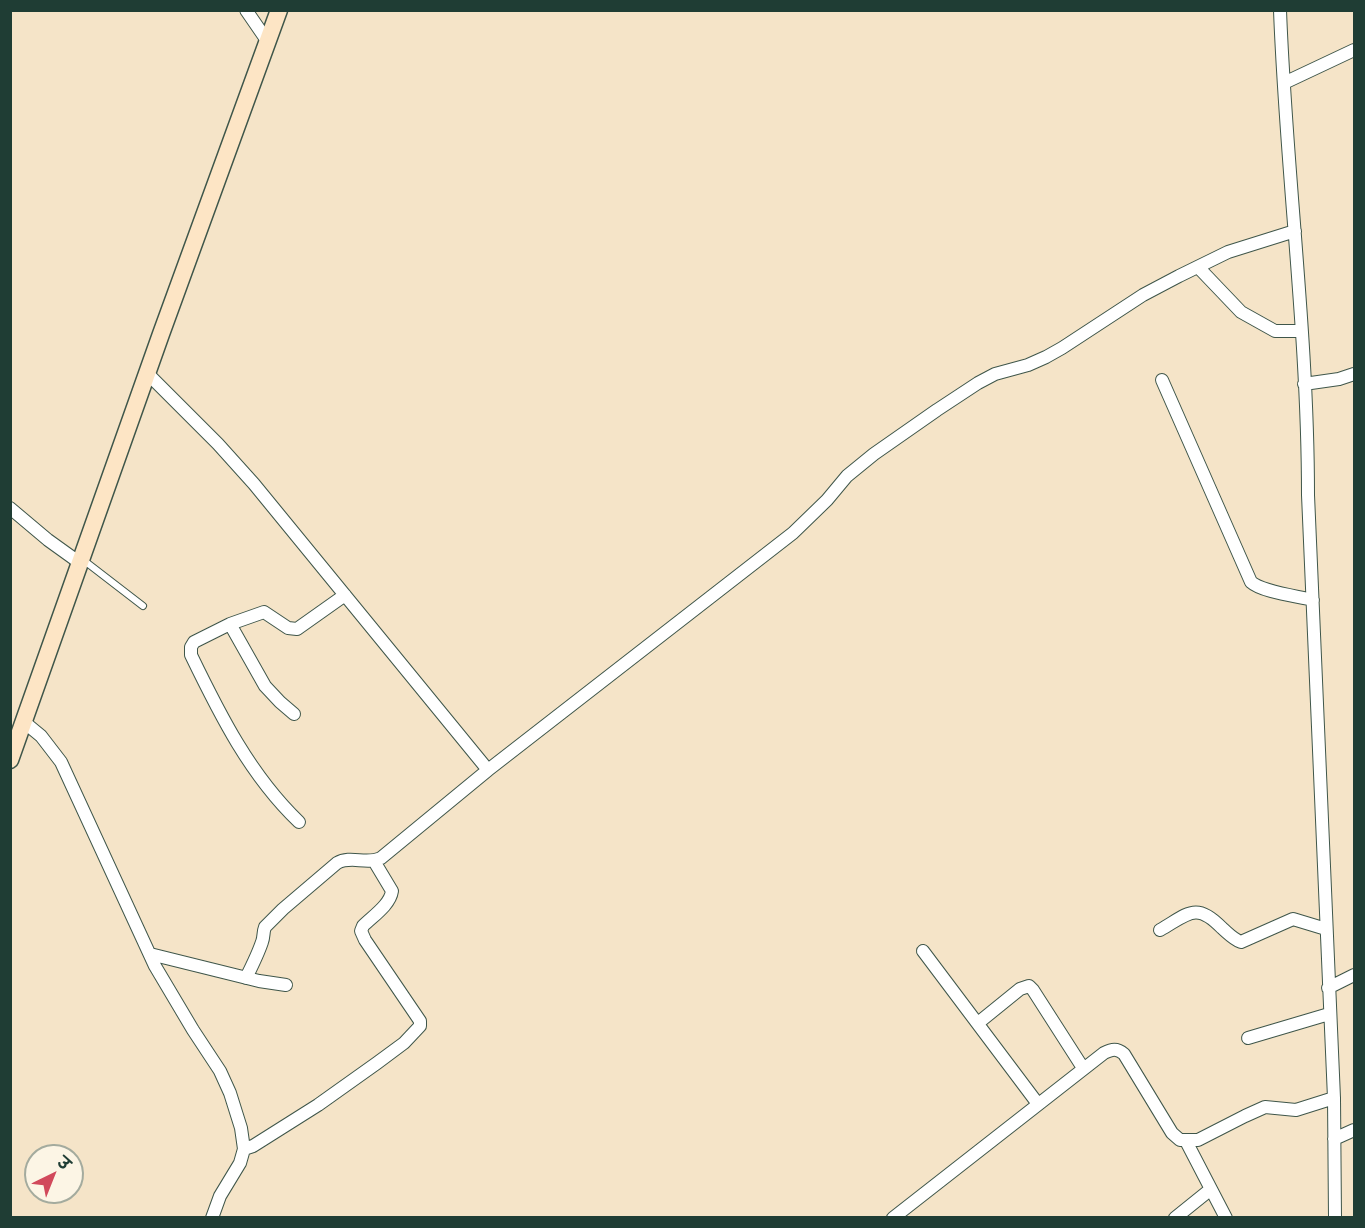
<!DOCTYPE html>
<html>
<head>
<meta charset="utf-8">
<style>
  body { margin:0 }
  #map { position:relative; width:1365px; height:1228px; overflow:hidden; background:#f5e4c8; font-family:"Playpen Sans","Playpen Sans Deva",sans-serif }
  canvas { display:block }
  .frame { position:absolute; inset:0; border:12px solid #1f3d34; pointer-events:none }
  .north { position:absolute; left:24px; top:1144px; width:60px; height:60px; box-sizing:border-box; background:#fcf5e5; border:2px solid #a4ab9e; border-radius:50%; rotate:43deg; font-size:16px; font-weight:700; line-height:24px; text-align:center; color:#1f3d34 }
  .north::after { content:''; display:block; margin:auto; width:21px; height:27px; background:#d1495b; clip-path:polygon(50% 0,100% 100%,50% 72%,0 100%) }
</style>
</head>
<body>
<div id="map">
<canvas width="1365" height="1228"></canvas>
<div class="frame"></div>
<div class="north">उ</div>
</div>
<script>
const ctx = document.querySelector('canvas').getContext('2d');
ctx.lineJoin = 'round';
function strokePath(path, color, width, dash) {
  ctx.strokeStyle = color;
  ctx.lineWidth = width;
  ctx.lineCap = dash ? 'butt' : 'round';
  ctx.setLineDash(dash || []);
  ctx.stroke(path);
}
const lane = new Path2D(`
  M 82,559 L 143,606`);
const street = new Path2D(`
  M 246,10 L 268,42
  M 1280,10 C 1286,172 1308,333 1308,495 L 1334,1098 L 1335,1218
  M 1284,83 L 1354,50
  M 1198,267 L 1241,312 L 1275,331 L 1301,331
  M 147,373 L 218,444 L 254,484 L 488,770
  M 1162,380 L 1251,582 C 1262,592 1297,596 1313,600
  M 1304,384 L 1339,379 L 1354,374
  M 10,508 L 48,540 L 80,563
  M 230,624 L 265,686 L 280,702 L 294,714
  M 24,722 L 41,736 L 61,762 L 155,966 L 193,1030 L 220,1071 L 230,1093 L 241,1128 L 244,1149 L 240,1163 L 220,1196 L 212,1218
  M 299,822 C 250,775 220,715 191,655 L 191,647 L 194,642 L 230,624 L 264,612 L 288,628 L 297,629 L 345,595
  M 1160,930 C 1188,914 1196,901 1222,928 C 1229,934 1233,939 1241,942 L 1293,919 L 1326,929
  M 923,951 L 1038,1104
  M 150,954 L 259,981 L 286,985
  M 246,978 C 252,966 258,954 262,942 C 264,937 263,932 265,927 L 283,909 L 337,863 C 351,855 366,865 381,858 L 488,770 L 793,533 L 827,500 L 847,476 L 874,454 L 937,410 L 978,383 L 995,374 L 1028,365 L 1046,357 L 1062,348 L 1143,295 L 1179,276 L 1228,252 L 1295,231
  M 1328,988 L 1354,975
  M 978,1023 L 1020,989 L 1029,986 L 1033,990 L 1083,1068
  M 1248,1038 L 1329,1014
  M 1334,1139 L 1354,1130
  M 1186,1141 L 1226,1218
  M 244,1149 L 253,1146 L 318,1105 L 377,1063 L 404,1043 L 420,1026 L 420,1021 L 365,940 L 361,931 L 363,926 C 373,916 390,905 392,891 L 374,861
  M 893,1218 L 1104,1053 C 1112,1049 1117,1048 1124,1054 L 1172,1133 L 1180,1140 L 1198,1140 L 1245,1116 L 1265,1107 L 1296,1110 L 1334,1098
  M 1175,1218 L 1211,1189`);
const secondary = new Path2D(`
  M 10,760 L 161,334 L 279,10`);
strokePath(lane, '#3f564a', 8);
strokePath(street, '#3f564a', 14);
strokePath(secondary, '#3f564a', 19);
strokePath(lane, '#fff', 6);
strokePath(street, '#fff', 12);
strokePath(secondary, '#fde5c5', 16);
</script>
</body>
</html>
